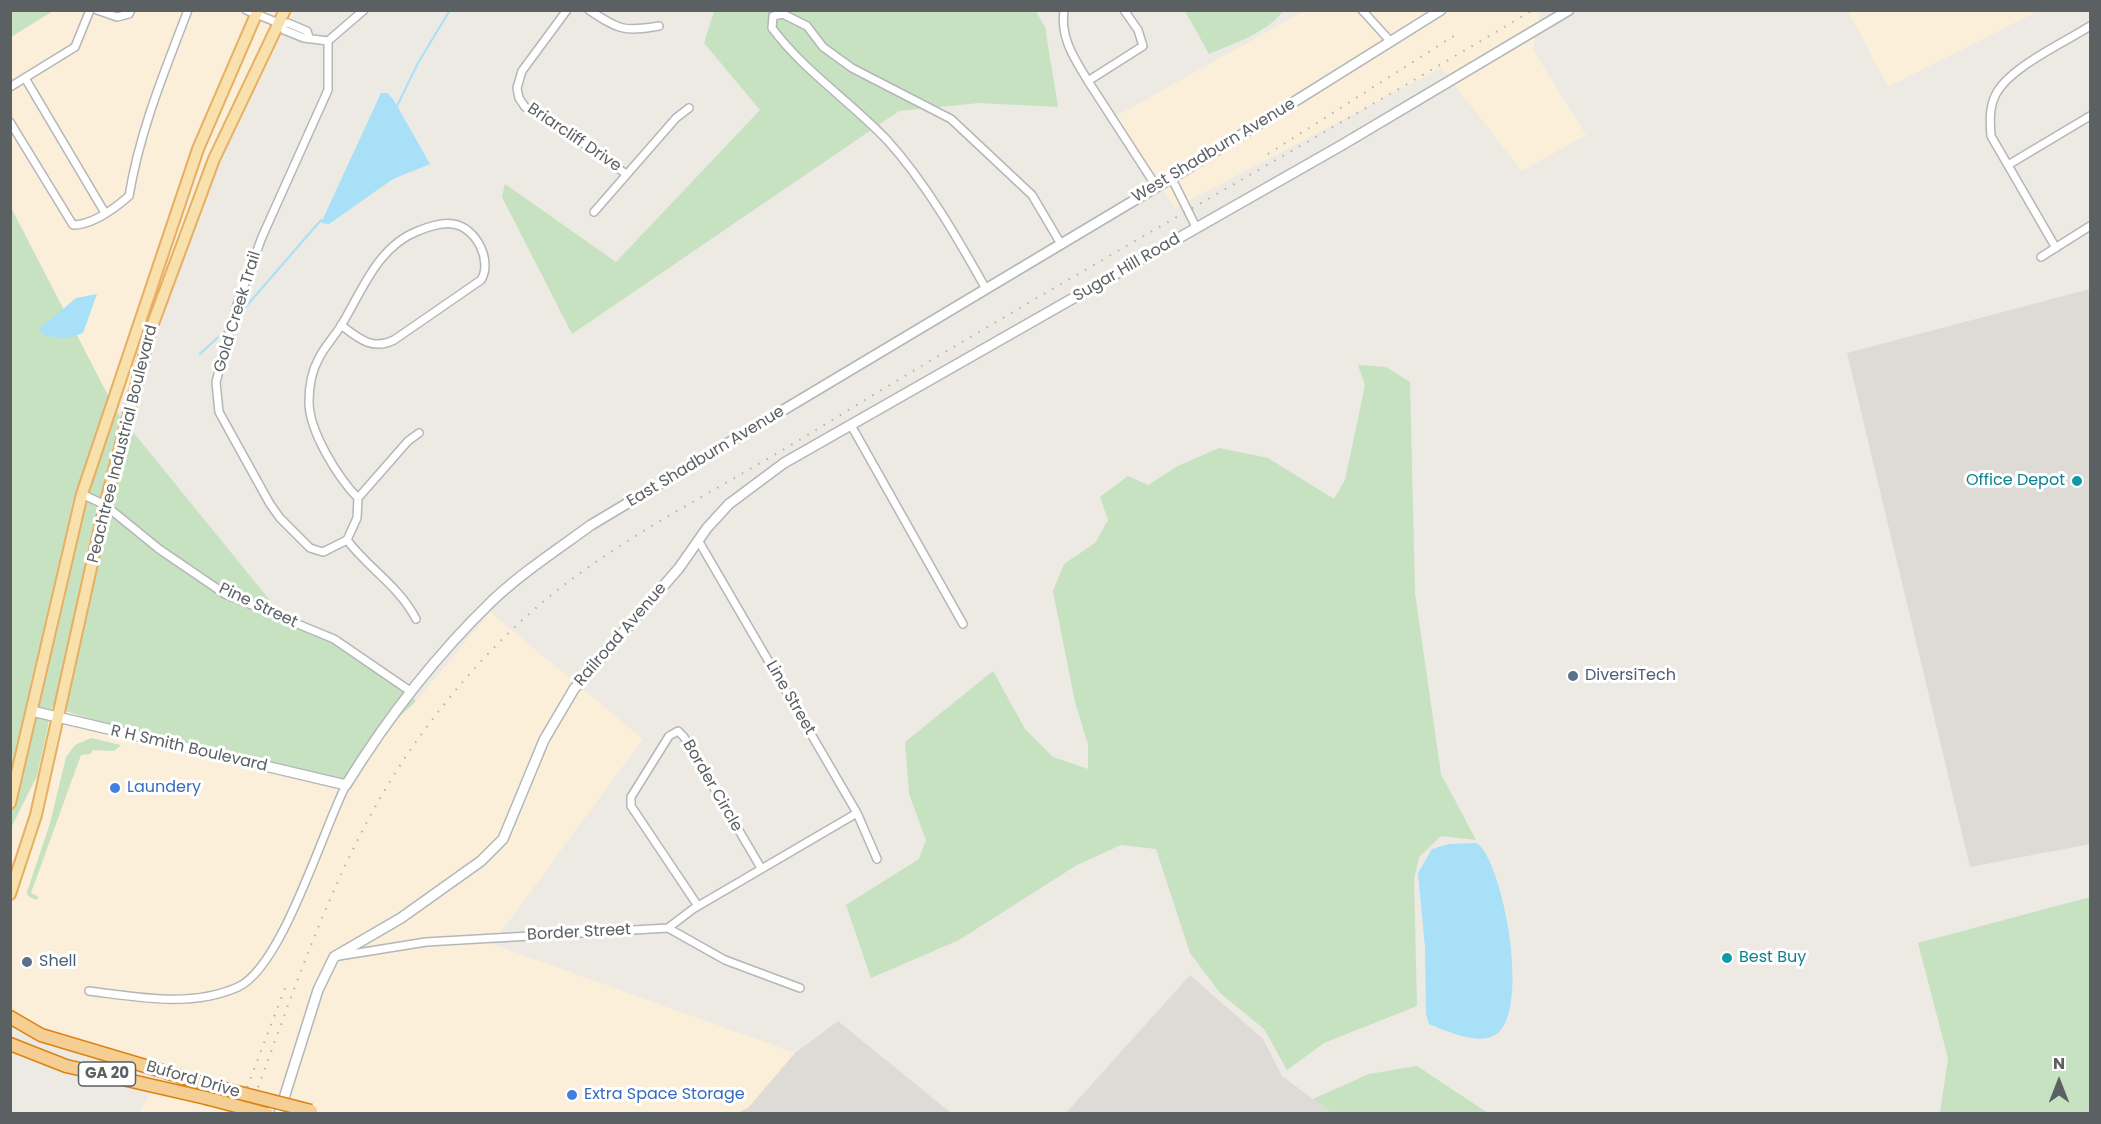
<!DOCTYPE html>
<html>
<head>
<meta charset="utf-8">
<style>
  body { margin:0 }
  #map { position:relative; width:2101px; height:1124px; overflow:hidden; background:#ede9e3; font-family:Poppins,sans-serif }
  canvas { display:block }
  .frame { position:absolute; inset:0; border:12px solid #5b6063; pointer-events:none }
  .north { position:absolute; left:2029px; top:1052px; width:60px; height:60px; -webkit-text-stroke:4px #fff; paint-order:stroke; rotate:0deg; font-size:16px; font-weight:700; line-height:24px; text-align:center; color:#5b6063 }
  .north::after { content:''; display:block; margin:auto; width:21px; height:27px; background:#5b6063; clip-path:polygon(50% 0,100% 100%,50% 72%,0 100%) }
</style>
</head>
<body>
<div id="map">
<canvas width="2101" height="1124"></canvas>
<div class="frame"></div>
<div class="north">N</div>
</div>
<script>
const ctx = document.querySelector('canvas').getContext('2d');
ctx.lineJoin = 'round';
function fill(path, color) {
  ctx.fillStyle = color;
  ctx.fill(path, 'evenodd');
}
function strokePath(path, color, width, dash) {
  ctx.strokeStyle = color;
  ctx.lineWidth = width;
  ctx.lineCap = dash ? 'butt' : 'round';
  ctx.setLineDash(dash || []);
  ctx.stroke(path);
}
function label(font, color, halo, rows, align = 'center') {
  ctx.font = font + ' Poppins,sans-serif';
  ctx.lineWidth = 6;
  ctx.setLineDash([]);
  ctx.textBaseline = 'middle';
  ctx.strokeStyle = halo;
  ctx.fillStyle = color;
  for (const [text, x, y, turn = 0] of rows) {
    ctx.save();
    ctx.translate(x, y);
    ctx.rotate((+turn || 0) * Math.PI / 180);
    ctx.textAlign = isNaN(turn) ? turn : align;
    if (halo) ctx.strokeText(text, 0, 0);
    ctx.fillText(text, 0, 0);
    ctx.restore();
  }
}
const commercial = new Path2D(`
  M 1540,10 L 1533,50 L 1586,135 L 1522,171 L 1441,68 L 1175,208 L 1116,116 L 1304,11 Z
  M 53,11 L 294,11 L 189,223 L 156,332 L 116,411 L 11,206 L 11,37 Z
  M 1848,11 L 2038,11 L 1888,87 Z
  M 490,612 L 643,739 L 492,944 L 795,1053 L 748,1108 L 737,1113 L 138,1113 L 160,1079 L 72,1050 L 11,1016 L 10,828 L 37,776 L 52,707 L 210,755 L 377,738 L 416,701 Z`);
const industrial = new Path2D(`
  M 2090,289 L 2090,844 L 1970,867 L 1847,353 Z
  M 1190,975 L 1263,1039 L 1282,1076 L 1332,1113 L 1065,1114 Z
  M 838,1021 L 951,1113 L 737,1113 L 748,1108 L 795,1053 Z`);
const green = new Path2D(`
  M 11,10 L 53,10 L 53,11 L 11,37 Z
  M 1035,10 L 1045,27 L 1058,107 L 979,103 L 899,111 L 572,334 L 502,197 L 505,184 L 616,262 L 760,110 L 704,43 L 714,11 Z
  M 1185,11 L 1283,11 C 1268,32 1233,44 1209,54 Z
  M 10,206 L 116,411 L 281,614 L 357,652 L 416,701 L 377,738 L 345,782 L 210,755 L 52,707 L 37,776 L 11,828 Z
  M 1358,365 L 1386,367 L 1410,382 L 1415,593 L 1441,774 L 1476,840 L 1441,836 L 1419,857 L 1414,879 L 1417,1006 L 1324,1043 L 1287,1070 L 1264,1029 L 1220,993 L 1190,953 L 1156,849 L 1121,845 L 1077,865 L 959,940 L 871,978 L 846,905 L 919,859 L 926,840 L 909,794 L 905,742 L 993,671 L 1025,729 L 1053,757 L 1088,769 L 1088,745 L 1075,702 L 1053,591 L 1064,564 L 1095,543 L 1108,520 L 1100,497 L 1128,476 L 1148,485 L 1178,466 L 1219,448 L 1268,458 L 1334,499 L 1345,480 L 1365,385 Z
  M 91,738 L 121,745 L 114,751 L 93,750 L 91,754 L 81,755 L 31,893 L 39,897 L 36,900 L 28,896 L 27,892 L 50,823 L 66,757 L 75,745 Z
  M 2090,897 L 2090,1113 L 1940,1113 L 1948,1058 L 1918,943 Z
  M 1417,1066 L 1488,1113 L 1332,1113 L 1313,1099 L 1369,1074 Z`);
const water = new Path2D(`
  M 381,93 L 387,93 L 393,99 L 430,164 L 393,179 L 329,224 L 321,223 Z
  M 97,294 L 83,333 L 69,338 L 44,336 L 39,329 L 76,298 Z
  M 1477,843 C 1504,862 1534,1024 1491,1037 C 1473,1043 1446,1031 1429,1024 L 1426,1014 L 1425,947 L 1418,873 L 1432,849 L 1449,844 Z`);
const stream = new Path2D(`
  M 397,106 L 418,63 L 450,10
  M 236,318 L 321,220
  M 200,354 L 229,327`);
const street = new Path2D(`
  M 97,10 L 117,17 L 129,14 L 131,10
  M 246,10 L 281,24 L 284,30 L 304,38 L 328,41
  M 567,10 L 522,71 L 517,88 L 519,98 L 525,107 L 544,115 L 626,174
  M 589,10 C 619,30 624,32 659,26
  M 1064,10 C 1060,38 1074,58 1088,81 L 1143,46 L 1138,30 L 1124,10
  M 1362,10 L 1391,42
  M 281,24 L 288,23 L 307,31 L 309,37
  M 328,41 L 328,90 L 262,237 L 237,305 L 216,382 L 219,412 L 270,504 L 280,518 L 310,548 L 323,552 L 347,540
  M 328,41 L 364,10
  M 25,78 L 105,213
  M 1088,81 L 1156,186
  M 10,87 L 75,47 L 90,10
  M 10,122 L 73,225 C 93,225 114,209 129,196 C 140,130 164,73 188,10
  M 2008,165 L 2090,116
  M 1171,177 L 1196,227
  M 594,212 L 676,118 L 689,108
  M 2056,248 L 1991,136 C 1990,122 1989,107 1996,94 C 2010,67 2064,43 2090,26
  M 2041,257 L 2090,226
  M 986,289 C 958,239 926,183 887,140 C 850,101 804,71 772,28 L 773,16 L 783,14 L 807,26 L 823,47 L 852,68 L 951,119 L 1032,195 L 1061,244
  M 341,325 C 358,338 372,351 394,340 L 481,280 C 493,261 476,227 453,224 C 443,222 427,227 418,231 C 378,246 362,291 342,324 C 335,336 325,346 319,358 C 311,372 309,387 309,402 C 309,431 338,478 358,498
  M 852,427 L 963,624
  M 82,494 L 105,505 L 159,549 L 225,594 L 334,639 L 410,691
  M 358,498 L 357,518 L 347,540 C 369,569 399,586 416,619
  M 358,498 L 408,441 L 419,433
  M 698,540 L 857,813 L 877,859
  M 698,906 L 631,806 L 631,797 L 669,736 L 678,731 L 684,737 L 761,868
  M 668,928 L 725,960 L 800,988
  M 339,956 L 426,942 L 668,928 L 693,909 L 857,813
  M 89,991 C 138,997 191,1008 238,987 C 282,967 322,832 346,785`);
const secondary = new Path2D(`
  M 32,711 L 346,785 C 388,717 436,655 493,600 C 523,572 558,549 591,525 L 1185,170 L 1441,10
  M 279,1114 L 318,990 L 334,957 L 401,918 L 481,861 L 503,839 L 544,740 L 574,689 L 679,568 L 707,528 L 729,504 L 784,463 L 1342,145 L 1569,10`);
const primary = new Path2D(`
  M 10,803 L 82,494 L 198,149 L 258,10
  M 10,894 L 36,815 L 105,505 L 151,329 L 214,159 L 285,10`);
const highway = new Path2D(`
  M 10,1017 L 41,1035 L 209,1085
  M 10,1044 L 66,1066 L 206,1098`);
const rail = new Path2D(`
  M 1268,154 L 1460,32
  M 237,1114 L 287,983
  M 248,1114 C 299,979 341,840 429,724 C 467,673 513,624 564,585 C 643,525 734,481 819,428 C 1054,284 1296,151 1533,10`);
const highwayBridge = new Path2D(`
  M 209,1085 L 311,1111
  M 206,1098 L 267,1114`);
const markers = [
  [2077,481,6,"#0f9aa8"],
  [1573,676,6,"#5c6f8a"],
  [115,788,6,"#3f7fe0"],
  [1727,958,6,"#0f9aa8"],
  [27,962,6,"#5c6f8a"],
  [572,1095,6,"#3f7fe0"]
];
const shields = [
  [107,1074,57]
];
const shieldNames = [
  ["GA 20",107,1074]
];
const streetNames = [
  ["Briarcliff Drive",574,138,34],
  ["West Shadburn Avenue",1214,151,-31],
  ["Sugar Hill Road",1127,268,-30],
  ["Gold Creek Trail",238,312,-73],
  ["Peachtree Industrial Boulevard",123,444,-76],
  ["East Shadburn Avenue",706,457,-31],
  ["Pine Street",258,606,25],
  ["Railroad Avenue",621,635,-49],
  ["Line Street",790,698,60],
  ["R H Smith Boulevard",189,749,13],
  ["Border Circle",712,786,60],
  ["Border Street",579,933,-3],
  ["Buford Drive",193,1080,16]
];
const cultureNames = [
  ["Office Depot",2065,481],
  ["Best Buy",1739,958,"left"]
];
const serviceNames = [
  ["DiversiTech",1585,676],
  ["Shell",39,962]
];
const shopNames = [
  ["Laundery",127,788],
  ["Extra Space Storage",584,1095]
];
fill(commercial, '#fbefda');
fill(industrial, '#dedbd7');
fill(green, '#c6e2c1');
fill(water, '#a8e0f8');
strokePath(stream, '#a8e0f8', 2);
strokePath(street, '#b4b6b9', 10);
strokePath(secondary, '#b2b7ba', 12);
strokePath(primary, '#e6af63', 14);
strokePath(highway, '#de8212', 15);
strokePath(street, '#fff', 7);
strokePath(secondary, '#fff', 9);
strokePath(primary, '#f8e1ad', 10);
strokePath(highway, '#f4ce93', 12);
strokePath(rail, '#b1b2b3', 2, [1.5, 8]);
strokePath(highwayBridge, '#de8212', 15, []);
strokePath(highwayBridge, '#f4ce93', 12);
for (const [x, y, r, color] of markers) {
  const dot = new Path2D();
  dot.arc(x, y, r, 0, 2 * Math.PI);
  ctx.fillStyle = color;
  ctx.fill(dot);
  strokePath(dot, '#fff', 2);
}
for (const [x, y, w] of shields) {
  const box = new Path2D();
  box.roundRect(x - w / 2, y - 12, w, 24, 4.5);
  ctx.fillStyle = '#fff';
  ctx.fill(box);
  strokePath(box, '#5b6063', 1.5);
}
label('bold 15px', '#5b6063', null, shieldNames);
label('16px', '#5b6063', '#fff', streetNames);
label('16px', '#0d838f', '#fff', cultureNames, 'right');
label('16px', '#4e5e75', '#fff', serviceNames, 'left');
label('16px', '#366cbe', '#fff', shopNames, 'left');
</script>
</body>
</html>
